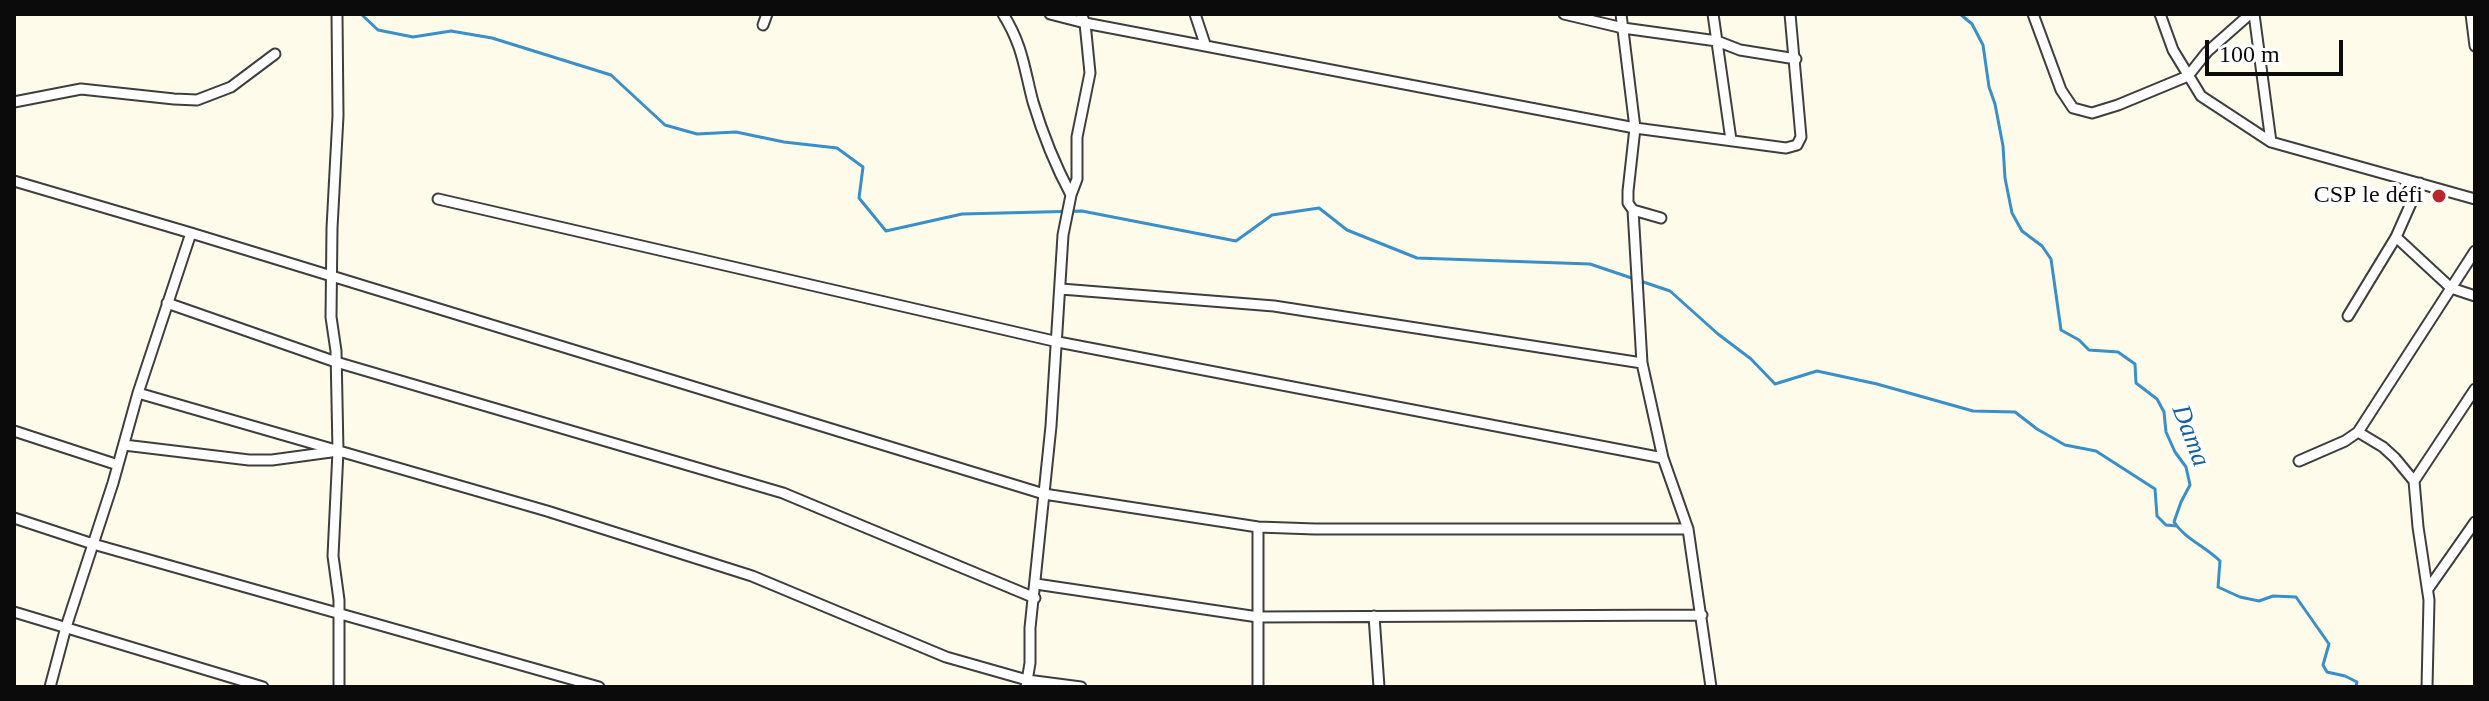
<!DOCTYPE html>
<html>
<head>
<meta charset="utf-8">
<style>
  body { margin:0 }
  #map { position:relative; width:2489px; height:701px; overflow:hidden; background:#fffbea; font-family:Georgia,serif }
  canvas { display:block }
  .frame { position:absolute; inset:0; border:16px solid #0b0b0b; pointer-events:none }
  .scale { position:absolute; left:2205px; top:40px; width:138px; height:36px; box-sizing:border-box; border:4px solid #0b0b0b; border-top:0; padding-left:10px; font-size:24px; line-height:28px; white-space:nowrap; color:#0b0b0b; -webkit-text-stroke:6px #fff; paint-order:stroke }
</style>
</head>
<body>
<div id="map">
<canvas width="2489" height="701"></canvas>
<div class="frame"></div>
<div class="scale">100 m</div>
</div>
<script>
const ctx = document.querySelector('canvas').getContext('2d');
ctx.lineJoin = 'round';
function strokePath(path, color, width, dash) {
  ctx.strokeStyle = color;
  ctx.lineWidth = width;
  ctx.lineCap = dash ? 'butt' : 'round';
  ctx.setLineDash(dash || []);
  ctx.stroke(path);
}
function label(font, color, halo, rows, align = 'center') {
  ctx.font = font + ' Georgia,serif';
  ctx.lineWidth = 8;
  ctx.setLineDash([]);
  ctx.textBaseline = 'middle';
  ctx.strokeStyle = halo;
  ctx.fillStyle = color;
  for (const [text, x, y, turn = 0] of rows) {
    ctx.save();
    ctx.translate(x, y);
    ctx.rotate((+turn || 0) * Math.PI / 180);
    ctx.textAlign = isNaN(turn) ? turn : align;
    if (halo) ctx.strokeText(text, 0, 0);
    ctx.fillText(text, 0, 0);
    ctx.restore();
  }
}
const stream = new Path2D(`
  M 361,14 L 378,30 L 413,37 L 451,31 L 492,38 L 611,75 L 665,125 L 697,134 L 736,132 L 784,142 L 837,148 L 863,167 L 859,198 L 886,231 L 962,214 L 1082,211 L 1236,241 L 1272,215 L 1319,208 L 1347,230 L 1417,258 L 1590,264 L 1670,291 L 1718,334 L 1751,359 L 1775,384 L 1817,371 L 1877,384 L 1973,411 L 2015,412 L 2037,429 L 2065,445 L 2096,451 L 2155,489 L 2157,516 L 2166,525 L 2177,526
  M 1960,14 L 1972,24 L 1983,45 L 1989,87 L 1995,104 L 2003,146 L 2005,178 L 2012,213 L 2022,231 L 2042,246 L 2051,259 L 2061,330 L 2079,340 L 2089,350 L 2118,352 L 2135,364 L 2136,383 L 2157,399 L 2164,412 L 2166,432 L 2175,452 L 2186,467 L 2190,485 L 2181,502 L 2174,522 C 2185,539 2205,546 2220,561 L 2218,587 L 2240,597 L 2259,601 L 2273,596 L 2296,597 L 2329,644 L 2323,665 L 2327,672 L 2345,676 L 2357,682 L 2356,687`);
const street = new Path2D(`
  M 337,14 L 338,116 L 332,228 L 331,317 L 336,351 L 338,451 L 333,556 L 339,600 L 339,687
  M 1003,14 C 1023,46 1024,68 1033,102 C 1043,135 1055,165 1071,195
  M 1050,14 L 1085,23 L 1635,128 L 1786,148 L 1797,145 L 1801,137 L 1790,14
  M 1195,14 L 1205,44
  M 1564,14 L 1623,28 L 1717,41 L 1740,50 L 1796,59
  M 1621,14 L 1635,128 L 1628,191 L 1628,203 L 1633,210 L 1661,218
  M 1713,14 L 1731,140
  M 2033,14 L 2061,90 L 2073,108 L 2092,113 L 2118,105 L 2188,76 L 2207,52 L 2250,14
  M 2160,14 L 2173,50 L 2201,96 L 2271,142 L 2475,199
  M 2254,14 L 2271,142
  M 2471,14 L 2475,46
  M 763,25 L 767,14
  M 14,102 L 81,89 L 174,99 L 197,100 L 231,87 L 275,54
  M 14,181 L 191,233 L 1044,494 L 1258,527 L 1315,529 L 1688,529
  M 438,199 L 1058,342 L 1663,458
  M 1633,210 L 1642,363 L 1663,458 L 1688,529 L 1711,687
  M 2396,237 L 2451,288 L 2475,296
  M 1061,289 L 1274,306 L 1642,363
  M 167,303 L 336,362 L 783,493 L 1035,598
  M 2348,316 L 2396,237 L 2420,183
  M 138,393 L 547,511 L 752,576 L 946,657 L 1027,680 L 1081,687
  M 14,431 L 118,465
  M 2358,432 L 2383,447 L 2395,458 L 2414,481 L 2418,527 L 2429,600 L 2427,687
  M 124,445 L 249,460 L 272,460 L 331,452
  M 2299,461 L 2345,441 L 2358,432 L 2475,251
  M 2414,481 L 2475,389
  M 14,518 L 93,544 L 599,687
  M 1036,584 L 1258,617 L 1702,615
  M 2428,589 L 2475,522
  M 14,612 L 263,687
  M 1374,616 L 1379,687
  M 50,687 L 66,627 L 113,483 L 138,393 L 191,233
  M 1026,687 L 1030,663 L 1030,628 L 1051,426 L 1063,235 L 1071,195 L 1077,179 L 1077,137 L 1090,73 L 1085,23 L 1081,14
  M 1258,687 L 1258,527`);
const markers = [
  [2439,196,8,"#b8272d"]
];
const poiNames = [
  ["CSP le défi",2423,196]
];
const waterNames = [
  ["Dama",2190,436,69]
];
strokePath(stream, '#388fca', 3);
strokePath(street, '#3e3e3e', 13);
strokePath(street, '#fff', 9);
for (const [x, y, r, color] of markers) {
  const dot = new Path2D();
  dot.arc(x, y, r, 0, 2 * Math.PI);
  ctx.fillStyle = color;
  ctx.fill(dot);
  strokePath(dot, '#fff', 3);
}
label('24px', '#0b0b0b', '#fff', poiNames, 'right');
label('italic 26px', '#186099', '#fff', waterNames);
</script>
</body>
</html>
